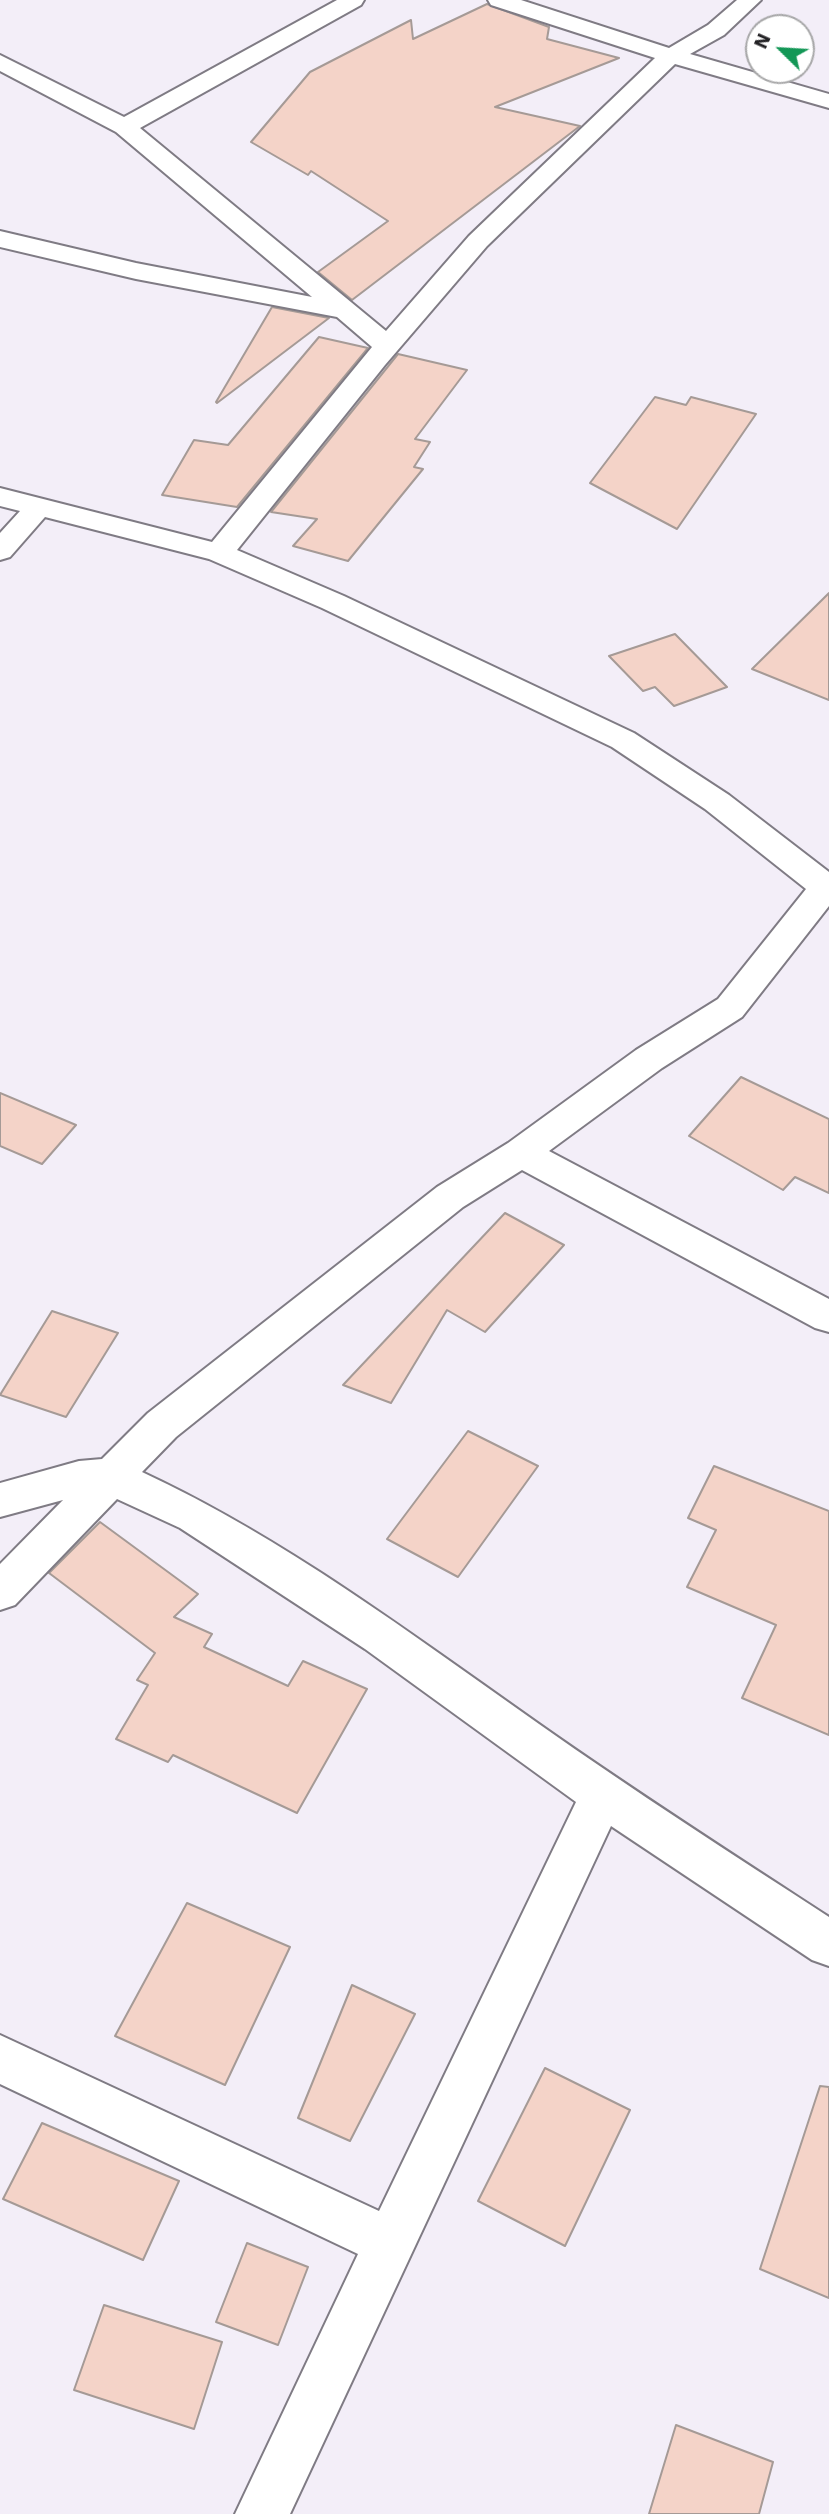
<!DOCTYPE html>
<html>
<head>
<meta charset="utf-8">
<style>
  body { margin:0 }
  #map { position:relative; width:829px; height:2514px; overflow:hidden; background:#f3eef8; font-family:"Work Sans",sans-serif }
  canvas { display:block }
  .north { position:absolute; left:745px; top:14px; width:70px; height:70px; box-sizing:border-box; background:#fff; border:2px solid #a7a7a8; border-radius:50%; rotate:294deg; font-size:19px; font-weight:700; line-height:28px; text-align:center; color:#232225 }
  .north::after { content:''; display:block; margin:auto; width:24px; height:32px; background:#139756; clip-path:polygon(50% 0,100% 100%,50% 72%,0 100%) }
</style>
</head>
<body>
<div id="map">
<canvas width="829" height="2514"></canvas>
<div class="north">N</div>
</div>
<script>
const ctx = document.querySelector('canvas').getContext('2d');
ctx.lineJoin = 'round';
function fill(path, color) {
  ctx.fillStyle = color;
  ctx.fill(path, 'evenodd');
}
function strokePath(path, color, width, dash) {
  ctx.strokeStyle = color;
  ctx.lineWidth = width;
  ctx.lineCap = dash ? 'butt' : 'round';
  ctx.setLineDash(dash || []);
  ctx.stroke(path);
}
const building = new Path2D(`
  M 487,4 L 549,27 L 547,39 L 619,58 L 495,107 L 580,126 L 352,300 L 318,272 L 388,221 L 311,171 L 308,175 L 251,142 L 310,72 L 411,20 L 413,39 Z
  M 272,307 L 329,318 L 217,403 L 216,402 Z
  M 319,337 L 368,348 L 237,507 L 162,495 L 194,440 L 228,445 Z
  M 398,354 L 467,370 L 415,439 L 430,442 L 414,467 L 423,469 L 348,561 L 293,546 L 317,519 L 271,512 Z
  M 655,397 L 686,405 L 691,397 L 756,414 L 677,529 L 590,483 Z
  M 829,593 L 829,700 L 752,669 Z
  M 675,634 L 727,687 L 674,706 L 655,687 L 643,691 L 609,656 Z
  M 741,1077 L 829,1119 L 829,1193 L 795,1177 L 783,1190 L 689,1136 Z
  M 0,1093 L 76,1125 L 42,1164 L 0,1146 Z
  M 505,1213 L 564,1245 L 485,1332 L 447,1310 L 391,1403 L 343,1385 Z
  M 52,1311 L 118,1333 L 66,1417 L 0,1395 Z
  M 468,1431 L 538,1466 L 458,1577 L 387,1539 Z
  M 714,1466 L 829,1511 L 829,1735 L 742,1698 L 776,1625 L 687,1587 L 716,1530 L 688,1518 Z
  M 100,1522 L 198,1594 L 174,1617 L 212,1634 L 204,1647 L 288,1686 L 303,1661 L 367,1689 L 297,1813 L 173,1755 L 168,1762 L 116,1739 L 148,1685 L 137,1680 L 155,1653 L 49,1573 Z
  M 187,1903 L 290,1947 L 225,2085 L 115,2036 Z
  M 352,1985 L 415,2014 L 350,2141 L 298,2118 Z
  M 545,2068 L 630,2110 L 565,2246 L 478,2201 Z
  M 820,2086 L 829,2087 L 829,2298 L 760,2269 Z
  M 42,2123 L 179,2181 L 143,2260 L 3,2199 Z
  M 247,2243 L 308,2267 L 278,2345 L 216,2322 Z
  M 104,2305 L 222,2342 L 194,2429 L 74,2390 Z
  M 676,2425 L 773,2462 L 759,2514 L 649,2514 Z`);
const minor = new Path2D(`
  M 337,0 L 364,0 L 361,5 L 140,128 L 386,331 L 469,236 L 655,58 L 491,5 L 488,0 L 521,0 L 669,48 L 708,25 L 737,0 L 761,0 L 724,35 L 690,54 L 829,94 L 829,108 L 675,64 L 487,246 L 385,365 L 237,550 L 344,596 L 634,733 L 729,795 L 829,872 L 829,906 L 742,1017 L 662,1068 L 549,1151 L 829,1299 L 829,1332 L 815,1328 L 522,1170 L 463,1207 L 176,1437 L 142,1472 C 284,1538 411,1634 539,1724 C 634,1791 732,1854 829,1917 L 829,1966 L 812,1960 L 611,1826 L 290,2514 L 235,2514 L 358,2254 L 0,2084 L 0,2035 L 379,2211 L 576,1802 L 365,1649 L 180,1528 L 117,1499 L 15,1605 L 0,1610 L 0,1564 L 63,1500 L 0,1517 L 0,1483 L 79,1461 L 102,1459 L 148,1413 L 437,1187 L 508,1143 L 636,1050 L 718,999 L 806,889 L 705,809 L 612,747 L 322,608 L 209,559 L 45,517 L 10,557 L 0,560 L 0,533 L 20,511 L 0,506 L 0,488 L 212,542 L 372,347 L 337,317 L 136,279 L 0,247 L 0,231 L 136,263 L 312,297 L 116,132 L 0,71 L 0,55 L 124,117 Z`);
fill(building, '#f4d3c8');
strokePath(building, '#a59a96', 2);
strokePath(minor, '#7f7b84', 4);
fill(minor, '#fff');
</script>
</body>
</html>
